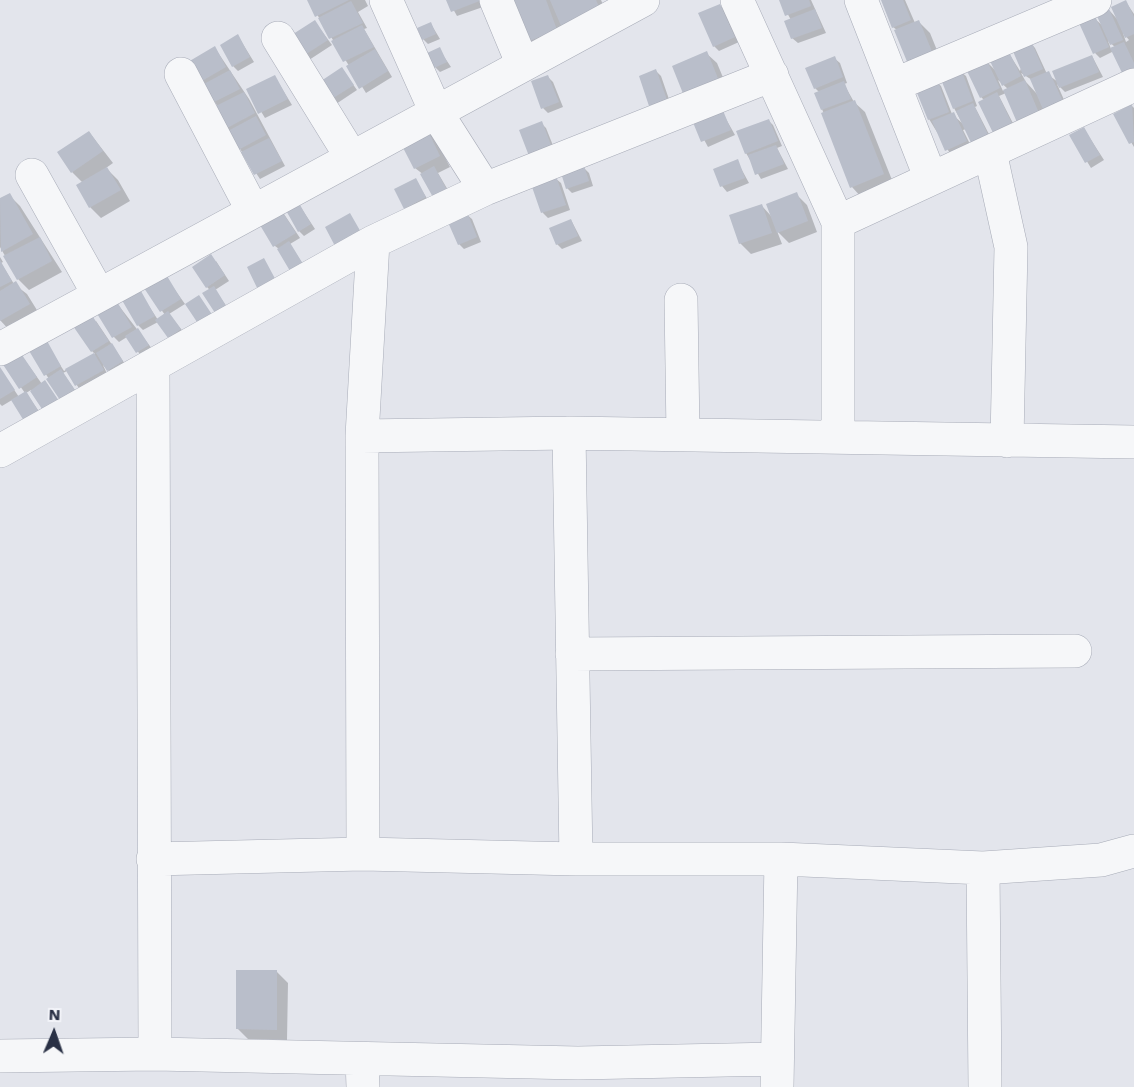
<!DOCTYPE html>
<html>
<head>
<meta charset="utf-8">
<style>
  body { margin:0 }
  #map { position:relative; width:1134px; height:1087px; overflow:hidden; background:#e3e5ec; font-family:"Work Sans",sans-serif }
  canvas { display:block }
  .north { position:absolute; left:24px; top:1003px; width:60px; height:60px; -webkit-text-stroke:4px #f3f4f9; paint-order:stroke; rotate:2deg; font-size:16px; font-weight:700; line-height:24px; text-align:center; color:#293045 }
  .north::after { content:''; display:block; margin:auto; width:21px; height:27px; background:#293045; clip-path:polygon(50% 0,100% 100%,50% 72%,0 100%) }
</style>
</head>
<body>
<div id="map">
<canvas width="1134" height="1087"></canvas>
<div class="north">N</div>
</div>
<script>
const ctx = document.querySelector('canvas').getContext('2d');
ctx.lineJoin = 'round';
function fill(path, color) {
  ctx.fillStyle = color;
  ctx.fill(path, 'evenodd');
}
function strokePath(path, color, width, dash) {
  ctx.strokeStyle = color;
  ctx.lineWidth = width;
  ctx.lineCap = dash ? 'butt' : 'round';
  ctx.setLineDash(dash || []);
  ctx.stroke(path);
}
const shadow = new Path2D(`
  M 308,0 L 365,0 L 368,6 L 358,12 L 367,28 L 364,29 L 392,77 L 366,93 Z
  M 448,0 L 481,0 L 483,7 L 457,16 Z
  M 510,0 L 601,0 L 611,23 L 537,53 Z
  M 780,0 L 811,0 L 826,33 L 798,43 L 792,38 L 791,20 Z
  M 882,0 L 905,0 L 915,23 L 919,22 L 930,33 L 943,65 L 893,27 Z
  M 1126,2 L 1134,14 L 1134,80 L 1114,51 L 1100,58 L 1095,53 L 1094,18 L 1103,26 L 1109,10 L 1118,20 ZM 1123,33 L 1129,40 L 1126,42 ZM 1108,41 L 1115,47 L 1111,49 Z
  M 720,5 L 725,11 L 739,42 L 719,51 L 714,46 Z
  M 315,22 L 332,45 L 309,60 L 304,55 Z
  M 431,24 L 440,39 L 428,44 L 423,39 Z
  M 238,36 L 254,62 L 238,71 L 233,66 Z
  M 1030,42 L 1035,48 L 1047,74 L 1058,82 L 1092,56 L 1103,77 L 1065,92 L 1057,84 L 1069,111 L 1051,129 L 1006,93 L 999,96 L 1018,133 L 981,97 L 986,61 L 996,71 L 1008,52 L 1020,71 ZM 1021,73 L 1032,80 L 1038,95 L 1026,82 ZM 998,80 L 1008,89 L 1003,91 Z
  M 215,48 L 249,99 L 285,166 L 260,179 L 226,128 L 218,107 L 201,81 Z
  M 439,49 L 451,67 L 440,72 L 435,67 Z
  M 706,53 L 717,63 L 729,92 L 685,95 Z
  M 834,58 L 840,63 L 847,83 L 844,84 L 854,102 L 865,112 L 894,185 L 862,198 L 852,187 L 822,109 L 819,92 L 815,88 Z
  M 342,69 L 357,90 L 336,104 L 331,99 Z
  M 656,71 L 661,76 L 671,105 L 655,111 L 650,106 Z
  M 960,71 L 966,76 L 977,106 L 975,107 L 994,144 L 966,129 L 963,130 L 971,146 L 951,155 L 929,119 L 936,81 L 941,86 L 952,114 L 962,123 L 954,108 Z
  M 275,77 L 292,105 L 265,118 L 248,90 Z
  M 548,77 L 553,82 L 563,107 L 548,113 L 543,108 Z
  M 1132,106 L 1134,108 L 1134,147 L 1115,115 Z
  M 721,110 L 735,135 L 708,147 L 694,121 Z
  M 768,120 L 773,125 L 782,146 L 777,148 L 788,169 L 761,179 L 746,153 Z
  M 541,123 L 546,128 L 556,153 L 521,131 Z
  M 424,127 L 435,138 L 450,167 L 438,173 L 452,197 L 415,168 Z
  M 1084,129 L 1104,160 L 1091,168 L 1071,135 Z
  M 89,132 L 113,163 L 106,168 L 118,180 L 130,201 L 101,218 L 90,207 L 83,183 L 72,172 Z
  M 737,161 L 749,183 L 727,192 L 722,186 Z
  M 584,168 L 589,173 L 593,186 L 572,193 L 567,188 Z
  M 555,178 L 561,183 L 570,210 L 548,218 L 543,213 L 533,185 Z
  M 415,180 L 430,203 L 411,213 L 406,208 Z
  M 796,194 L 807,205 L 817,232 L 789,243 L 777,231 L 782,244 L 751,254 L 740,243 L 762,206 L 772,217 Z
  M 9,195 L 20,206 L 62,272 L 29,290 L 18,279 L 0,247 L 0,200 Z
  M 296,200 L 315,229 L 304,236 L 299,231 Z
  M 284,214 L 300,238 L 290,244 L 306,269 L 275,246 L 259,221 Z
  M 466,214 L 472,219 L 481,242 L 464,249 L 459,244 Z
  M 571,220 L 582,241 L 562,249 L 557,244 Z
  M 0,257 L 3,262 L 1,263 L 14,284 L 27,294 L 40,315 L 11,332 L 0,320 Z
  M 216,261 L 229,281 L 215,290 L 232,314 L 207,287 Z
  M 163,273 L 185,304 L 169,314 L 185,334 L 169,337 L 158,322 L 143,330 L 138,325 L 136,286 L 158,320 L 165,315 L 144,285 Z
  M 116,302 L 153,350 L 142,357 L 127,337 L 119,342 L 114,337 L 98,313 Z
  M 96,321 L 127,367 L 113,375 L 103,365 L 108,376 L 81,391 L 67,371 L 63,373 L 79,396 L 49,379 L 30,350 L 45,341 L 64,371 L 95,354 L 92,351 Z
  M 24,359 L 42,384 L 45,411 L 31,390 L 26,393 L 43,417 L 12,400 L 2,406 L 0,404 L 0,369 L 19,397 L 25,393 L 4,364 Z
  M 277,972 L 288,983 L 287,1040 L 248,1039 L 237,1028 Z`);
const building = new Path2D(`
  M 307,0 L 349,0 L 315,17 Z
  M 446,0 L 482,0 L 451,12 Z
  M 508,0 L 546,0 L 557,30 L 524,43 Z
  M 550,0 L 596,0 L 601,12 L 562,28 Z
  M 779,0 L 809,0 L 811,6 L 785,16 Z
  M 881,0 L 903,0 L 911,20 L 892,28 Z
  M 1126,0 L 1134,17 L 1134,34 L 1125,38 L 1111,7 Z
  M 351,1 L 363,23 L 329,39 L 318,18 Z
  M 720,4 L 735,37 L 713,47 L 698,13 Z
  M 815,9 L 822,28 L 791,39 L 784,21 Z
  M 1109,9 L 1123,40 L 1110,45 L 1096,14 Z
  M 1095,16 L 1109,47 L 1093,54 L 1079,23 Z
  M 315,20 L 328,40 L 303,56 L 290,36 Z
  M 919,20 L 933,54 L 908,64 L 894,30 Z
  M 431,22 L 436,34 L 422,40 L 417,28 Z
  M 362,25 L 374,47 L 343,62 L 331,41 Z
  M 238,34 L 250,57 L 232,67 L 220,45 Z
  M 1031,41 L 1043,69 L 1024,77 L 1012,49 Z
  M 1124,42 L 1134,63 L 1134,73 L 1124,77 L 1110,48 Z
  M 215,46 L 226,67 L 200,82 L 188,62 Z
  M 440,47 L 447,62 L 434,68 L 427,53 Z
  M 375,49 L 388,71 L 359,89 L 346,66 Z
  M 1008,50 L 1021,76 L 1002,86 L 989,59 Z
  M 707,51 L 719,81 L 684,96 L 672,66 Z
  M 1092,55 L 1099,72 L 1059,88 L 1052,71 Z
  M 835,56 L 843,77 L 814,89 L 805,68 Z
  M 986,59 L 1000,88 L 980,98 L 966,69 Z
  M 342,67 L 354,85 L 330,100 L 318,83 Z
  M 656,69 L 667,100 L 649,106 L 639,76 Z
  M 961,69 L 973,101 L 953,109 L 940,77 Z
  M 230,70 L 240,89 L 212,103 L 202,85 Z
  M 1049,71 L 1065,106 L 1045,114 L 1030,79 Z
  M 275,75 L 288,99 L 258,114 L 246,89 Z
  M 548,75 L 559,102 L 541,109 L 531,81 Z
  M 937,79 L 949,112 L 928,120 L 915,88 Z
  M 1025,80 L 1041,118 L 1019,127 L 1003,90 Z
  M 844,81 L 851,99 L 821,110 L 814,93 Z
  M 244,92 L 255,113 L 225,129 L 214,107 Z
  M 997,92 L 1014,128 L 995,137 L 978,102 Z
  M 855,100 L 884,174 L 850,188 L 821,113 Z
  M 973,103 L 990,139 L 973,147 L 956,111 Z
  M 1132,104 L 1134,142 L 1129,144 L 1113,114 Z
  M 722,108 L 731,130 L 701,142 L 692,120 Z
  M 954,112 L 967,141 L 945,151 L 932,121 Z
  M 256,116 L 266,135 L 238,150 L 228,131 Z
  M 769,119 L 778,141 L 745,154 L 736,131 Z
  M 542,121 L 552,148 L 529,156 L 519,130 Z
  M 425,125 L 440,156 L 414,169 L 398,138 Z
  M 1084,127 L 1100,155 L 1085,163 L 1069,135 Z
  M 89,131 L 103,151 L 71,173 L 57,152 Z
  M 269,138 L 282,161 L 254,175 L 241,152 Z
  M 776,145 L 784,164 L 755,175 L 748,155 Z
  M 738,159 L 745,178 L 720,187 L 713,169 Z
  M 434,166 L 448,192 L 434,199 L 420,174 Z
  M 584,166 L 589,181 L 566,189 L 561,173 Z
  M 107,167 L 121,190 L 89,208 L 76,185 Z
  M 556,176 L 566,205 L 541,213 L 531,184 Z
  M 416,178 L 426,197 L 404,209 L 394,189 Z
  M 797,192 L 808,221 L 777,233 L 766,204 Z
  M 10,193 L 33,234 L 1,252 L 0,198 Z
  M 296,198 L 311,224 L 298,232 L 283,205 Z
  M 762,204 L 772,233 L 739,244 L 729,215 Z
  M 279,207 L 296,233 L 273,247 L 257,220 Z
  M 467,212 L 477,237 L 458,245 L 447,220 Z
  M 350,213 L 362,234 L 336,248 L 325,227 Z
  M 571,219 L 578,236 L 556,245 L 549,228 Z
  M 40,237 L 52,261 L 17,280 L 3,256 Z
  M 289,241 L 303,264 L 290,271 L 277,249 Z
  M 211,254 L 225,275 L 206,288 L 192,267 Z
  M 264,258 L 279,286 L 260,294 L 247,267 Z
  M 0,260 L 12,281 L 0,287 Z
  M 164,271 L 181,299 L 160,312 L 142,285 Z
  M 16,281 L 30,304 L 0,321 L 0,291 Z
  M 137,284 L 155,316 L 137,326 L 119,295 Z
  M 214,286 L 228,309 L 217,316 L 202,293 Z
  M 199,295 L 213,316 L 199,325 L 185,304 Z
  M 116,300 L 132,327 L 112,338 L 96,312 Z
  M 168,311 L 181,329 L 168,338 L 155,320 Z
  M 91,314 L 109,341 L 91,352 L 73,326 Z
  M 138,328 L 149,345 L 136,353 L 125,336 Z
  M 46,339 L 61,366 L 44,376 L 28,349 Z
  M 112,343 L 123,361 L 107,371 L 96,353 Z
  M 20,352 L 37,377 L 19,389 L 2,363 Z
  M 94,353 L 104,370 L 75,386 L 65,369 Z
  M 0,367 L 15,390 L 0,399 Z
  M 61,369 L 75,390 L 60,400 L 46,379 Z
  M 45,380 L 59,401 L 44,412 L 30,391 Z
  M 26,391 L 39,412 L 24,421 L 11,400 Z
  M 236,970 L 277,970 L 277,1030 L 236,1029 Z`);
const minor = new Path2D(`
  M 386,0 L 436,112 L 485,189
  M 496,0 L 523,65
  M 737,0 L 838,222 L 838,436
  M 861,0 L 931,179
  M 278,38 L 352,158
  M 181,74 L 253,211
  M 894,85 L 1095,0
  M 990,152 L 1011,247 L 1007,441
  M 32,175 L 99,295
  M 838,222 L 1134,85
  M 681,300 L 683,435
  M 0,349 L 643,0
  M 153,366 L 155,1054
  M 569,433 L 576,859
  M 362,436 L 569,433 L 1134,442
  M 0,451 L 373,242 L 485,189 L 772,75
  M 572,654 L 1075,651
  M 363,854 L 362,436 L 373,242
  M 153,859 L 363,854 L 576,859 L 781,859 L 983,868 L 1101,860 L 1134,851
  M 983,868 L 985,1087
  M 0,1056 L 155,1054 L 578,1063 L 777,1059
  M 362,1059 L 363,1087
  M 777,1087 L 781,859`);
fill(shadow, '#0003');
fill(building, '#b9beca');
strokePath(minor, '#a7abb7', 34);
strokePath(minor, '#f6f7f9', 33);
</script>
</body>
</html>
